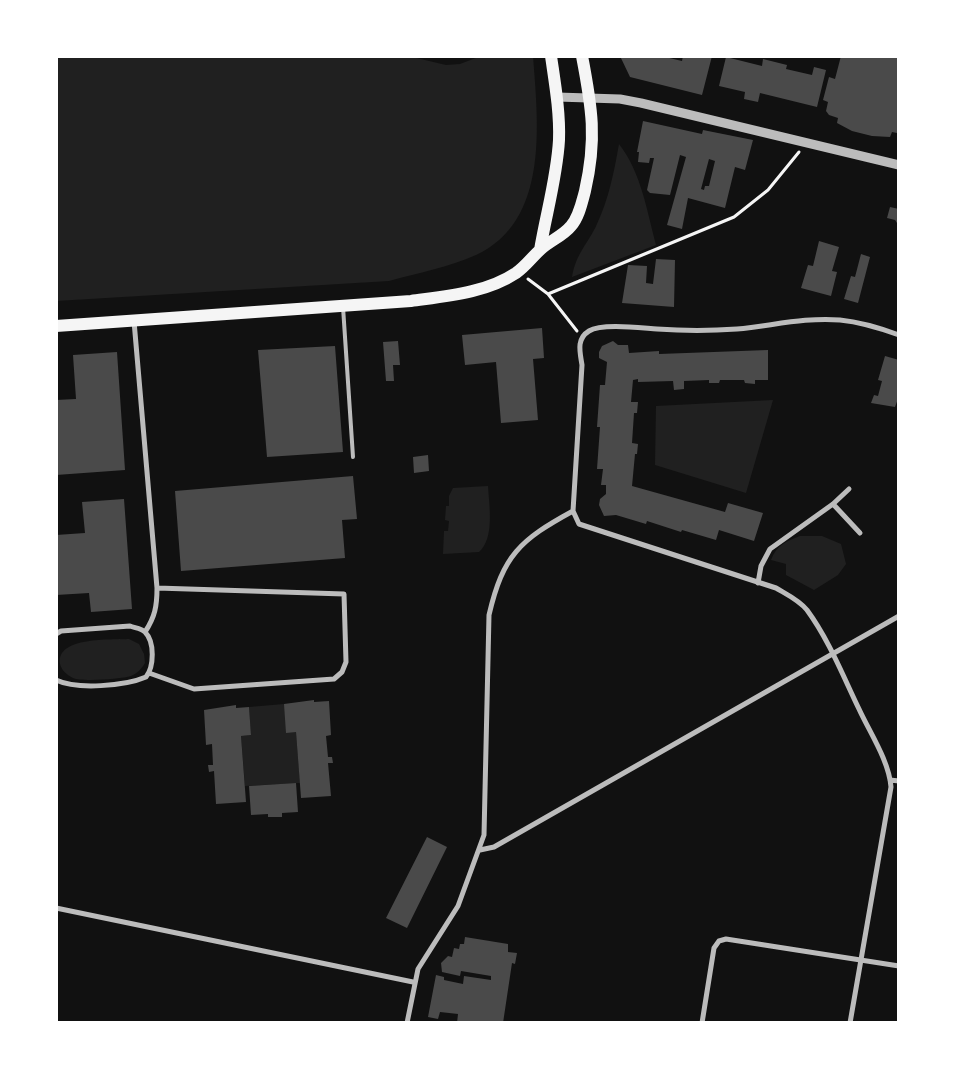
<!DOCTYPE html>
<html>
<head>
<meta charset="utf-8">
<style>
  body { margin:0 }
  #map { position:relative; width:955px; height:1079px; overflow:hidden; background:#111; font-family:Poppins,sans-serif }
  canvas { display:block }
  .frame { position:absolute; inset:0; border:58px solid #fff; pointer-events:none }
</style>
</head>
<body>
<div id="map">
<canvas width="955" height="1079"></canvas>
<div class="frame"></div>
</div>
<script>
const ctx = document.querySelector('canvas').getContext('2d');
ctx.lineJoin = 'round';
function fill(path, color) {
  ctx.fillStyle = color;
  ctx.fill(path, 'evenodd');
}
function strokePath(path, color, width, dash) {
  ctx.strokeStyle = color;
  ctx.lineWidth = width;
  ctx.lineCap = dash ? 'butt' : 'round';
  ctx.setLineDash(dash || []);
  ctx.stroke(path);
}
const green = new Path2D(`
  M 56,56 L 408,56 L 446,65 L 460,64 L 481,56 L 533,56 C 538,123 550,221 476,255 C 449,267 418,273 389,281 L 56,301 Z
  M 619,144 C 641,172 647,211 656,245 L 572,277 C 576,253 588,244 597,224 C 609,198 614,172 619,144 Z
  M 773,400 L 746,493 L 655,465 L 656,406 Z
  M 488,486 C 489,505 495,538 479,552 L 443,554 L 444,531 L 448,531 L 449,521 L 445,520 L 446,506 L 449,506 L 449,496 L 453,488 Z
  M 800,536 L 822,536 L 841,544 L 846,564 L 838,575 L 814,590 L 786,575 L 786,564 L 771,560 C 776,546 786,541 800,536 Z
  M 129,639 L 139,644 L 144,654 L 145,663 C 141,669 138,673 131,676 C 121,679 82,682 73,678 C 67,675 62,671 60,664 C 56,636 112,640 129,639 Z
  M 284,704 L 296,732 L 300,783 L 245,786 L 241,736 L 251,735 L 249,707 Z`);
const building = new Path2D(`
  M 620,56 L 661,56 L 682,61 L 683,56 L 712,56 L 702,95 L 630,77 Z
  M 841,56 L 899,56 L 897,133 L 892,132 L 890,137 L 872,136 L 852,131 L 837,123 L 838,118 L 829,115 L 826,111 L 828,102 L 823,100 L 829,77 L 835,79 Z
  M 726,57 L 762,66 L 763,59 L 787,65 L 786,69 L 812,75 L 814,67 L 826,70 L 817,107 L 760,93 L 758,102 L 744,99 L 745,92 L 719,86 Z
  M 643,121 L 702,134 L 703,130 L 753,140 L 745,170 L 735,167 L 725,208 L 688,198 L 682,229 L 667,225 L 686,157 L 680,155 L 670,195 L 650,193 L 647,190 L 654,158 L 650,158 L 649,163 L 638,162 L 639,152 L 637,152 ZM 709,159 L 715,161 L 709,186 L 705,186 L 704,190 L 701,189 Z
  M 890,207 L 899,209 L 899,226 L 895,220 L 887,218 Z
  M 819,241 L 839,247 L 832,271 L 837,272 L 831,296 L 801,288 L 808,265 L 813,266 Z
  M 861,254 L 870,257 L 858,303 L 844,299 L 851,276 L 855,277 Z
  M 656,259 L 675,260 L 674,307 L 622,303 L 628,265 L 647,266 L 646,283 L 653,284 Z
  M 542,328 L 544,358 L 533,359 L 538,420 L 501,423 L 496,362 L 465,365 L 462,335 Z
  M 398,341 L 400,365 L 393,365 L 394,381 L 386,381 L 383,342 Z
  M 613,341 L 618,345 L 628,345 L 629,353 L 659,351 L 659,354 L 768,350 L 768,380 L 755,380 L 755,384 L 745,383 L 744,380 L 720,380 L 719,383 L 709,383 L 709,380 L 684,381 L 684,389 L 674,390 L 673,381 L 638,382 L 638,379 L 633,380 L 631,402 L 638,402 L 637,413 L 634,413 L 632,443 L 638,444 L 637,454 L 635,454 L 632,486 L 725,512 L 728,503 L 763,513 L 754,541 L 719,530 L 716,540 L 682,530 L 681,532 L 647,521 L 646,524 L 616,515 L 604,516 L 599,505 L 600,499 L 606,494 L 606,485 L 601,485 L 603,469 L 597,469 L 600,427 L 597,427 L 600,385 L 605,385 L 607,362 L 599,358 L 599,352 L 602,346 Z
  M 335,346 L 343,452 L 267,457 L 258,350 Z
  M 117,352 L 125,470 L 56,475 L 56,400 L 76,399 L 73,355 Z
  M 885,356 L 899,360 L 899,396 L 895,407 L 871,403 L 874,395 L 878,396 L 882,381 L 878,380 Z
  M 428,455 L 429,471 L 414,473 L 413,457 Z
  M 353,476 L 357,519 L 342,520 L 345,558 L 181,571 L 175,491 Z
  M 124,499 L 132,609 L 91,612 L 89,593 L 56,595 L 56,535 L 85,533 L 82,502 Z
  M 314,700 L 314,702 L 329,701 L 331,735 L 326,736 L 328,757 L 332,757 L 333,763 L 328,763 L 331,796 L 301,798 L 296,732 L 286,733 L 284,704 Z
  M 236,705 L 236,708 L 249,707 L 251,735 L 241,736 L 246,802 L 216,804 L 214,771 L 209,772 L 208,765 L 213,765 L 212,744 L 206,745 L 204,710 Z
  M 296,783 L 298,812 L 282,813 L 282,817 L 268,817 L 268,814 L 251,815 L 249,786 Z
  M 427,837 L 447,847 L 407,928 L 386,918 Z
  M 465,937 L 508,944 L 508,952 L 517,953 L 515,964 L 512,963 L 503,1023 L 457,1023 L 458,1014 L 440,1012 L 438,1019 L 428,1017 L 436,975 L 444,977 L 444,980 L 463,984 L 464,976 L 491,980 L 491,976 L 461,971 L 460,976 L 442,972 L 441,963 L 448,956 L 452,957 L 454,948 L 459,949 L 460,944 L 464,944 Z`);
const path = new Path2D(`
  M 528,279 L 548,294 L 577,331
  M 548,294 L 734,217 L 768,190 L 799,152`);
const service = new Path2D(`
  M 343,307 L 353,457`);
const minor = new Path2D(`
  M 134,321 L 157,588 C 157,606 155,617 145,632
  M 833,504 L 860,533
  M 758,583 L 761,566 L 770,549 L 833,504 L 849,489
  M 56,634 L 61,631 L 130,626 C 135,628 141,628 145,632 C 155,642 154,667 146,677 C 125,686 77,690 56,680
  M 149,673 L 194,689 L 334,679 L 342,672 L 346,662 L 344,594 L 157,588
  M 890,780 L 899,781
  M 480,850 L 494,847 L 899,616
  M 56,908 L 413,982
  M 407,1023 L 418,969 L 458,906 L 484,835 L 489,615 C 503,555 520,540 573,511
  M 702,1023 L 714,948 L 719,941 L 726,939 L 899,966
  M 850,1023 L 891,787 C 889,761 870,733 859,709 C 843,676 829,640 807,610 C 799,600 786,594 776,588 L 579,524 L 573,511 L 582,365 C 580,352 576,339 589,331 C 602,323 641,328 657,329 C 684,331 710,331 737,329 C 771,326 805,317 840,320 C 860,322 880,328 899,335`);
const tertiary = new Path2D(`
  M 557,97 L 620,99 L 641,103 L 899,165`);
const primary = new Path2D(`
  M 540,250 C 546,214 557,177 559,140 C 560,112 555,84 551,56
  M 56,326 L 411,301 C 447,296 486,293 516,273 C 526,266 532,257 541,249 C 550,241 564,235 571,226 C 579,217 582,202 585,191 C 597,139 592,108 582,56`);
fill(green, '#202020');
fill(building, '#4a4a4a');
strokePath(path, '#f5f5f5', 3);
strokePath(service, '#bcbcbc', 4);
strokePath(minor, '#bcbcbc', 5);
strokePath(tertiary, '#bcbcbc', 9);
strokePath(primary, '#f5f5f5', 12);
</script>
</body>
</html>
